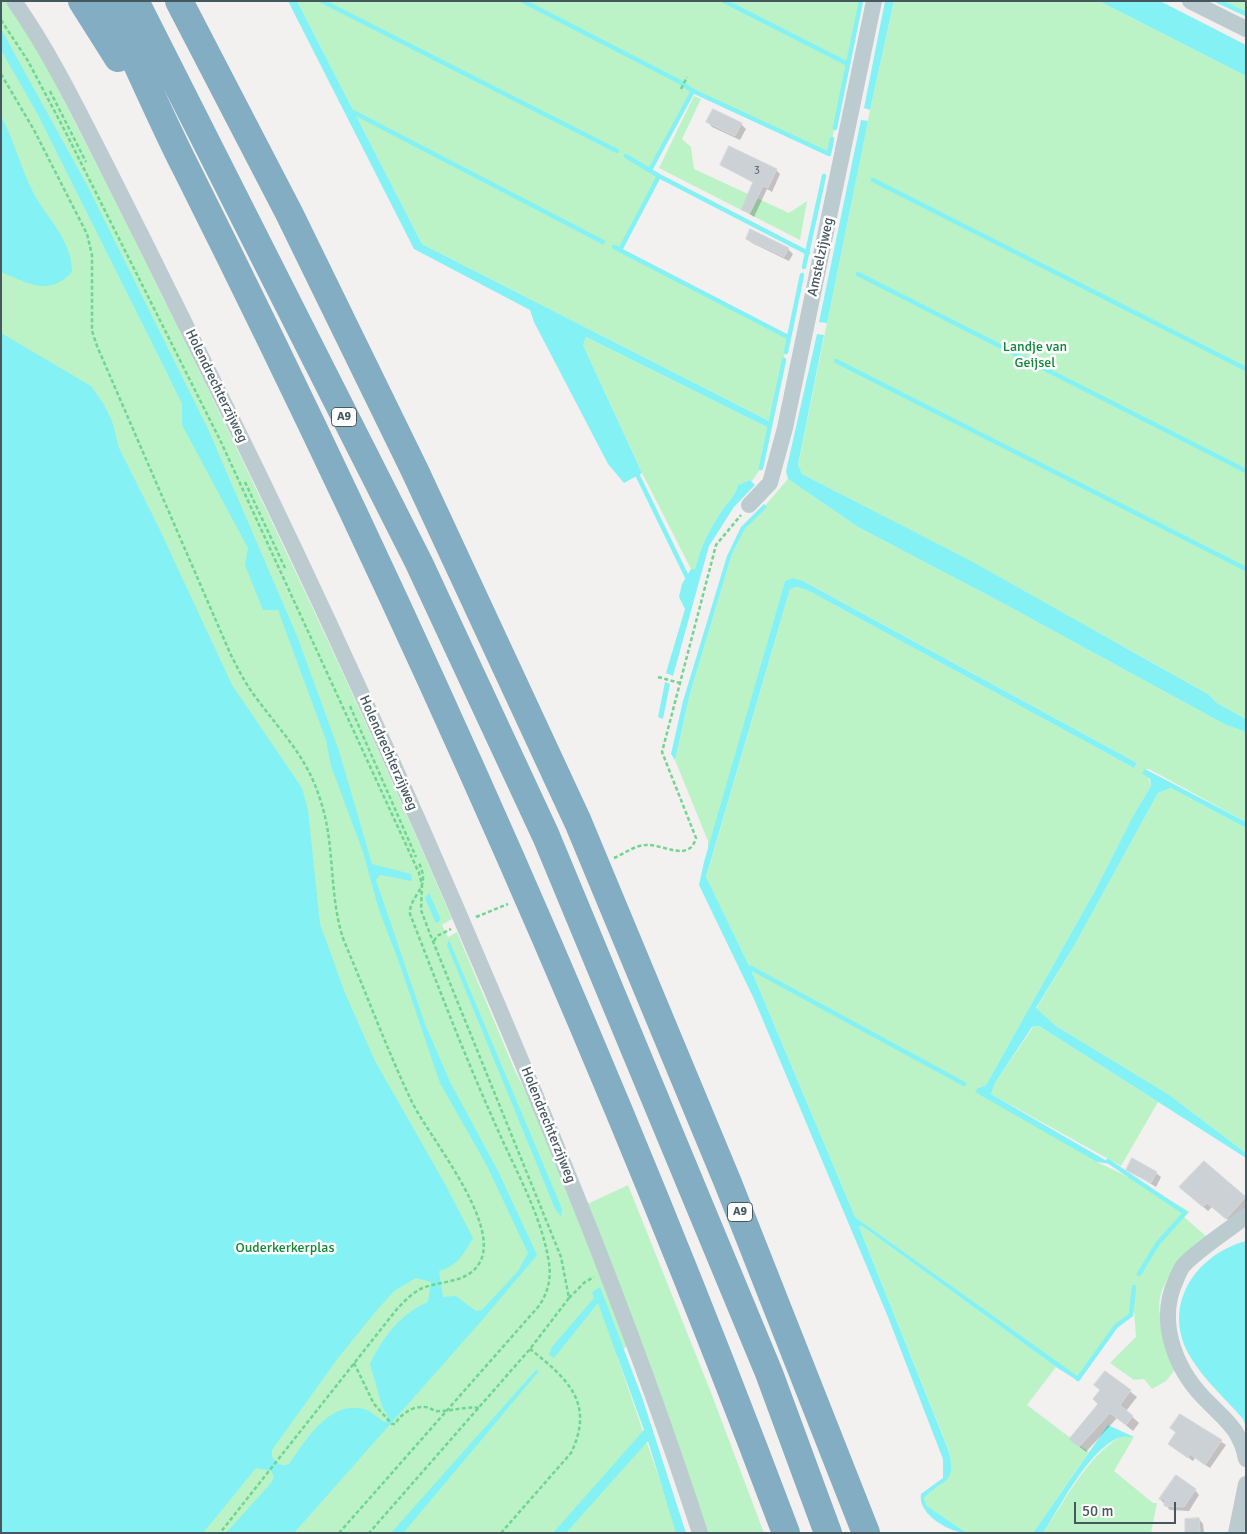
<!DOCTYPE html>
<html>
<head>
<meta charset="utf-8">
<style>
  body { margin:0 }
  #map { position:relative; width:1247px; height:1534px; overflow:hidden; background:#f3f0f0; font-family:Signika,sans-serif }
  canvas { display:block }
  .frame { position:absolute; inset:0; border:2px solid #46585f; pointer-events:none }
  .scale { position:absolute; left:1074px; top:1502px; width:102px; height:22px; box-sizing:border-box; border:2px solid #46585f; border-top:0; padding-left:6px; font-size:15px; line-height:18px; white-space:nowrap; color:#46585f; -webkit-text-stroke:4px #fff; paint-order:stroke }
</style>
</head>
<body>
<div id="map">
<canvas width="1247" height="1534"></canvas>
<div class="frame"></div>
<div class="scale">50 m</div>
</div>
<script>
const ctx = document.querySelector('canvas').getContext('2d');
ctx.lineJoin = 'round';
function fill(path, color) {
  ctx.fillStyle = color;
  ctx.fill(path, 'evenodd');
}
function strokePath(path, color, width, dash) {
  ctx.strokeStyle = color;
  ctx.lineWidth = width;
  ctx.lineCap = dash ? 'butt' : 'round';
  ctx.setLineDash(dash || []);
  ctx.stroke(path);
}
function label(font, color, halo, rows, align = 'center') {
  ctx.font = font + ' Signika,sans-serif';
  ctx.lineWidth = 5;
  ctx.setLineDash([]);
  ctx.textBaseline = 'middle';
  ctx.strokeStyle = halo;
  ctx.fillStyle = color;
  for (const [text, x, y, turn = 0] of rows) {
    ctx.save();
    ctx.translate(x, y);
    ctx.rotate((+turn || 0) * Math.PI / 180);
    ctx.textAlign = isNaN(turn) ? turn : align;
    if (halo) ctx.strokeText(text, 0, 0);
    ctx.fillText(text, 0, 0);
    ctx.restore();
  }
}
const green = new Path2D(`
  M 1,1 L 5,1 C 31,32 49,71 67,107 C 97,165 127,223 155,281 C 259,492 360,703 452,919 L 442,925 L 448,937 L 457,932 L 515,1071 L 590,1220 L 585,1205 L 628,1185 L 710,1390 L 764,1533 L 705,1533 L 635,1337 L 617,1356 L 678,1533 L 1,1533 Z
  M 297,1 L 861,1 L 829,154 L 693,91 L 650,170 L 659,176 L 620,250 L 788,337 L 771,422 L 422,244 Z
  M 894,1 L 1099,1 L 1246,76 L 1246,719 L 1217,703 L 1208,694 C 1074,618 939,544 802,474 L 798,466 L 870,110 Z
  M 1218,1 L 1246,1 L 1246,14 Z
  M 694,96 L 701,99 L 682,139 L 691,147 L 694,169 L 789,213 L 807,201 L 800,240 L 659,168 Z
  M 586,337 L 769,428 L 761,468 L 752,481 L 750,480 L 738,485 C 735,497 725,505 719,515 C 708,532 700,549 695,569 L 691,569 L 642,473 L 583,345 Z
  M 788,479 L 858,527 L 997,600 L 1226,725 L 1246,732 L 1246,822 L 1149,769 L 1145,769 L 1151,786 L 1133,816 L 1097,887 L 986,1085 L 978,1088 L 1097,1162 L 1143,1184 L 1190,1212 L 1184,1217 L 1207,1237 C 1185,1259 1154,1281 1160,1315 C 1163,1334 1171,1352 1174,1371 L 1166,1381 L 1152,1389 L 1144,1379 L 1134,1380 L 1110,1363 L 1136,1337 L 1134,1311 L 1111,1331 L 1078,1376 L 1076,1376 L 855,1217 L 752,972 L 706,878 L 790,589 L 797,587 L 809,591 L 1134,768 L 1137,763 L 803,581 L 793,578 L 785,581 L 708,851 L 708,841 L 675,760 L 690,694 L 732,554 L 745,529 Z
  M 1171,788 L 1246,828 L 1246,1153 L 1168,1094 L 1056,1026 L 1036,1009 L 1074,946 L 1158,793 Z
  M 1039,1026 L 1158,1102 L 1121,1166 L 991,1094 L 995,1083 L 1033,1027 Z
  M 862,1226 L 1056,1367 L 1027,1405 L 1089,1452 L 1033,1533 L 967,1533 L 927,1506 L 924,1499 C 944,1477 957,1485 948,1448 L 859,1227 Z
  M 1120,1437 L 1134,1437 L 1114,1471 L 1153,1503 L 1157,1503 L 1151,1533 L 1043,1533 C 1066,1499 1085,1459 1120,1437 Z`);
const water = new Path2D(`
  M 288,1 L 297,1 L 422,244 L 771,422 L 769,428 L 586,337 L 583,345 L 642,473 L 624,483 L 608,464 L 534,322 L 530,310 L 414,249 Z
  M 885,1 L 894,1 L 870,110 L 864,108 Z
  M 1099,1 L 1160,1 L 1246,45 L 1246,76 Z
  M 1,29 L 87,185 L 208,429 L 297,636 L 339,751 L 372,864 L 411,874 L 412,881 L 380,875 L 376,880 L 425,1024 L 450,1082 L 498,1171 L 537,1255 L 484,1318 L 294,1533 L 226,1533 L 272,1482 L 274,1476 L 271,1471 L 256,1468 L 203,1533 L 1,1533 L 1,333 L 91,386 L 103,403 L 112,421 L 119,448 L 158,526 L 232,685 L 302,788 L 308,810 L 320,924 L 345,993 L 375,1061 L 445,1184 L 473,1238 C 464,1254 457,1266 439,1271 L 443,1297 L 456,1296 L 476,1311 L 482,1310 L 518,1271 L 528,1253 L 487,1166 L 440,1083 L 400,965 L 379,910 L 363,852 L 331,766 L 326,740 L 278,610 L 263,610 L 245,565 L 248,548 L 182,425 L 182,404 L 166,371 L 36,111 L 1,50 ZM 416,1278 L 431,1282 L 428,1302 C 400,1314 383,1337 370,1364 L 382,1406 L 389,1419 L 384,1422 C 378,1418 371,1411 364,1409 C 329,1400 306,1440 289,1464 C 281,1467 277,1464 272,1457 L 272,1450 L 338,1358 L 377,1310 L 394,1291 Z
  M 1,116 C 14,140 20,166 32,190 C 46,218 72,239 72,272 C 49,297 28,283 1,272 Z
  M 861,120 L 868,121 L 827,323 L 819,322 Z
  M 817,334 L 824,335 L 798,465 L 802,474 L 969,560 L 1208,694 L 1217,703 L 1246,719 L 1246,732 L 1226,725 L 997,600 L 858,527 L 788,479 L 786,471 Z
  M 750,480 L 755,485 L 734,507 L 709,546 L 673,676 L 666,673 L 685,609 L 679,597 L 682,584 L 691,569 L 695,569 C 700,549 708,532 719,515 C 725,505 735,497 738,485 Z
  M 764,504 L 767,507 L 745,529 L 732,554 L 690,694 L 675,760 L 671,754 L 683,701 L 727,556 L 741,527 Z
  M 793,578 L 803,581 L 1137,763 L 1134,768 L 809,591 L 797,587 L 790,589 L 706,877 L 752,972 L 855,1217 L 1080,1378 L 1078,1381 L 1056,1367 L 862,1226 L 859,1227 L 948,1449 C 958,1486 943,1477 924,1499 L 927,1506 L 967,1533 C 950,1533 917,1514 921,1494 L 943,1478 L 943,1459 L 888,1317 L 754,999 L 699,885 L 704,862 L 785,581 Z
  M 665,682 L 670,684 L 663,719 L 658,717 Z
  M 1145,769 L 1246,822 L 1246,828 L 1171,788 L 1158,793 L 1074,946 L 1036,1008 L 1056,1026 L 1168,1094 L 1246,1153 L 1246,1158 L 1039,1026 L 1032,1027 L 995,1083 L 991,1094 L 1112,1164 L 1097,1162 L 975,1092 L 978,1088 L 986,1085 L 1097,887 L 1133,816 L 1151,786 L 1150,779 L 1142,773 Z
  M 429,893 L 441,920 L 436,923 L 425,898 Z
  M 449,940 L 562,1209 L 561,1216 L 556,1211 L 447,945 Z
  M 1246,1241 L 1246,1427 L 1243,1419 C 1226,1399 1204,1380 1191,1358 C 1160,1308 1194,1255 1246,1241 Z
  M 600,1287 L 642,1397 L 686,1533 L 676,1533 L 648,1441 L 566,1533 L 553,1533 L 644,1430 L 598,1303 L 554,1358 L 549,1355 L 552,1347 L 594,1298 L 592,1292 Z
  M 536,1370 L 539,1371 L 405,1531 L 407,1533 L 391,1533 Z
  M 1108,1425 L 1134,1437 C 1129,1437 1123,1436 1118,1438 C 1088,1451 1061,1505 1043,1533 L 1033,1533 Z`);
const shadow = new Path2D(`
  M 708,122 L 741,124 L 746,129 L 740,140 L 712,127 Z
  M 721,165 L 776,170 L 780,174 L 772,192 L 767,189 L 754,217 L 743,209 L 754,183 Z
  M 751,231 L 788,249 L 793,254 L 789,261 L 752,243 L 747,239 Z
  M 1204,1162 L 1246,1198 L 1246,1207 L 1231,1222 L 1212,1207 L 1208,1211 L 1185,1191 Z
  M 1127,1169 L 1156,1173 L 1161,1177 L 1156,1187 Z
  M 1106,1372 L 1137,1397 L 1126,1411 L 1139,1423 L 1133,1431 L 1117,1418 L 1086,1452 L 1077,1445 L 1099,1404 Z
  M 1180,1415 L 1226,1445 L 1210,1468 L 1195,1458 L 1193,1461 L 1169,1444 L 1176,1433 L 1171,1428 Z
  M 1195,1490 L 1199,1495 L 1189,1511 L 1170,1510 L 1160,1499 Z
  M 1199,1519 L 1203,1524 L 1204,1533 L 1187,1533 Z`);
const stream = new Path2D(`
  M 322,1 L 617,151
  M 523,1 L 680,82 L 693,91 L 829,154 L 832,139
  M 724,1 L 848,64 L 861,1
  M 1218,1 L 1246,14
  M 353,112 L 603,242
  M 835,128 L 848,64
  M 626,156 L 659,176 L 808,253
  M 650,170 L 693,91
  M 873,180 L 1246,369
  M 614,247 L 788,337
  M 620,250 L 659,176
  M 804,267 L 824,176
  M 858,274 L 1246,471
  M 786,352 L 802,275
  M 836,361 L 1246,569
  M 761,468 L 784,360
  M 636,472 L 689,581
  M 745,968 L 751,968 L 964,1084
  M 1108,1161 L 1185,1213 L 1158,1243 L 1139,1274
  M 1078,1379 L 1116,1326 L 1131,1315 L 1134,1287`);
const building = new Path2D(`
  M 713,109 L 742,123 L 735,136 L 706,122 Z
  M 729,146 L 777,169 L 768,188 L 763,186 L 750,213 L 741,210 L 753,182 L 720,165 Z
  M 750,229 L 789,248 L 784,257 L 746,239 Z
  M 1132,1158 L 1157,1172 L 1151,1183 L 1126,1170 Z
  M 1204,1161 L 1246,1197 L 1226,1219 L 1207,1203 L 1203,1207 L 1179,1187 Z
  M 1105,1371 L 1131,1390 L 1120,1405 L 1133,1416 L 1126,1425 L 1110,1413 L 1079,1447 L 1069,1439 L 1098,1404 L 1093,1399 L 1100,1390 L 1094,1385 Z
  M 1180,1414 L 1222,1440 L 1205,1465 L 1190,1454 L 1188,1458 L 1168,1444 L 1176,1432 L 1170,1428 Z
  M 1176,1475 L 1196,1489 L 1184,1507 L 1164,1506 L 1165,1499 L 1159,1499 Z
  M 1199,1518 L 1200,1533 L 1185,1533 L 1185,1519 Z`);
const path = new Path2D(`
  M 1,20 L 28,61 L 64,129 L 221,442 L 419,873 L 422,885 L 421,910 L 430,934 L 561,1257 L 569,1298 L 530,1349 L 369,1533
  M 1,74 L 34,130 L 87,234 L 92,255 L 92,331 L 97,346 L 230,653 C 238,669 246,685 257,699 C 282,733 307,757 320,799 C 336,845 328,895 344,941 C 367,995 387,1050 412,1102 C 429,1137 501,1223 480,1262 C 467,1286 436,1279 417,1291 C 409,1296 403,1303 397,1309 L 220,1533
  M 681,89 L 687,77
  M 50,91 L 86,162
  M 245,482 L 285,568
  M 658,677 L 680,683
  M 350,706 L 416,857
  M 614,858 C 624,854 635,845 646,845 C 664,844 689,863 696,838 L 662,752 L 716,545 L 741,515
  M 476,917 L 508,904
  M 434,941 L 437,936 L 451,929
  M 569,1298 L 585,1282 L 594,1277
  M 354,1363 L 374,1404 L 392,1424 L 395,1424 C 401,1414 412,1406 425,1407 C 430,1407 434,1412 439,1411 C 454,1411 465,1406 479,1408
  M 339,1533 L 538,1307 C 549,1292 552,1276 548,1257 C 539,1209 512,1164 493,1119 C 463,1052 437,983 410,914 C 409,899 424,891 423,877 C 423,872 420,866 419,862
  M 501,1533 L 571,1453 C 595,1403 568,1379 530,1349`);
const minor = new Path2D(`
  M 14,1 C 50,52 77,108 105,163 C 147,246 188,329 229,413 C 322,602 409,795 491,989 C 567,1168 640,1348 700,1533
  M 1190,1 L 1246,29
  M 749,505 L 770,483 L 785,428 L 874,1
  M 1246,1216 C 1229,1230 1196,1251 1183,1266 C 1180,1270 1178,1275 1176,1280 C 1157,1320 1174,1367 1204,1398 C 1224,1419 1240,1428 1246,1459
  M 1236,1533 L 1246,1484`);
const motorway = new Path2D(`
  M 82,1 L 118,58
  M 106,1 C 135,56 158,113 186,168 C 409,613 611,1067 786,1533
  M 135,1 L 419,563 L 546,836 L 769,1373 L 828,1533
  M 179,1 L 289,213 L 415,471 L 578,822 L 728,1183 L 866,1533`);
const numberNames = [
  ["3",757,171]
];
const shields = [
  [344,417,25],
  [740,1212,25]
];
const shieldNames = [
  ["A9",344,417],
  ["A9",740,1212]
];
const streetNames = [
  ["Amstelzijweg",821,257,-78],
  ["Holendrechterzijweg",216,386,64],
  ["Holendrechterzijweg",388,753,66],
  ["Holendrechterzijweg",548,1125,68]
];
const parkNames = [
  ["Landje van",1035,347],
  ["Geijsel",1035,363],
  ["Ouderkerkerplas",285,1248]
];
fill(green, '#bbf3c7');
fill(water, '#84f1f4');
fill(shadow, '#0003');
strokePath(stream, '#84f1f4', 4.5);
fill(building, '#cbd1d5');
strokePath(building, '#d3d7dc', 1);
strokePath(path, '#6fd591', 2.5, [4, 2.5]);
strokePath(minor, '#bccbd0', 16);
strokePath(motorway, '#83adc3', 28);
label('11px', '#67767c', null, numberNames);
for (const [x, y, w] of shields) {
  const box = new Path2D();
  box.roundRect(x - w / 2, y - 9.5, w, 19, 4);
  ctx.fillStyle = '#fff';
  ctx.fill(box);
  strokePath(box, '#46585f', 1);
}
label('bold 12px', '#46585f', null, shieldNames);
label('14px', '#46585f', '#fff', streetNames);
label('14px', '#0e8936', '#fff', parkNames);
</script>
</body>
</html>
